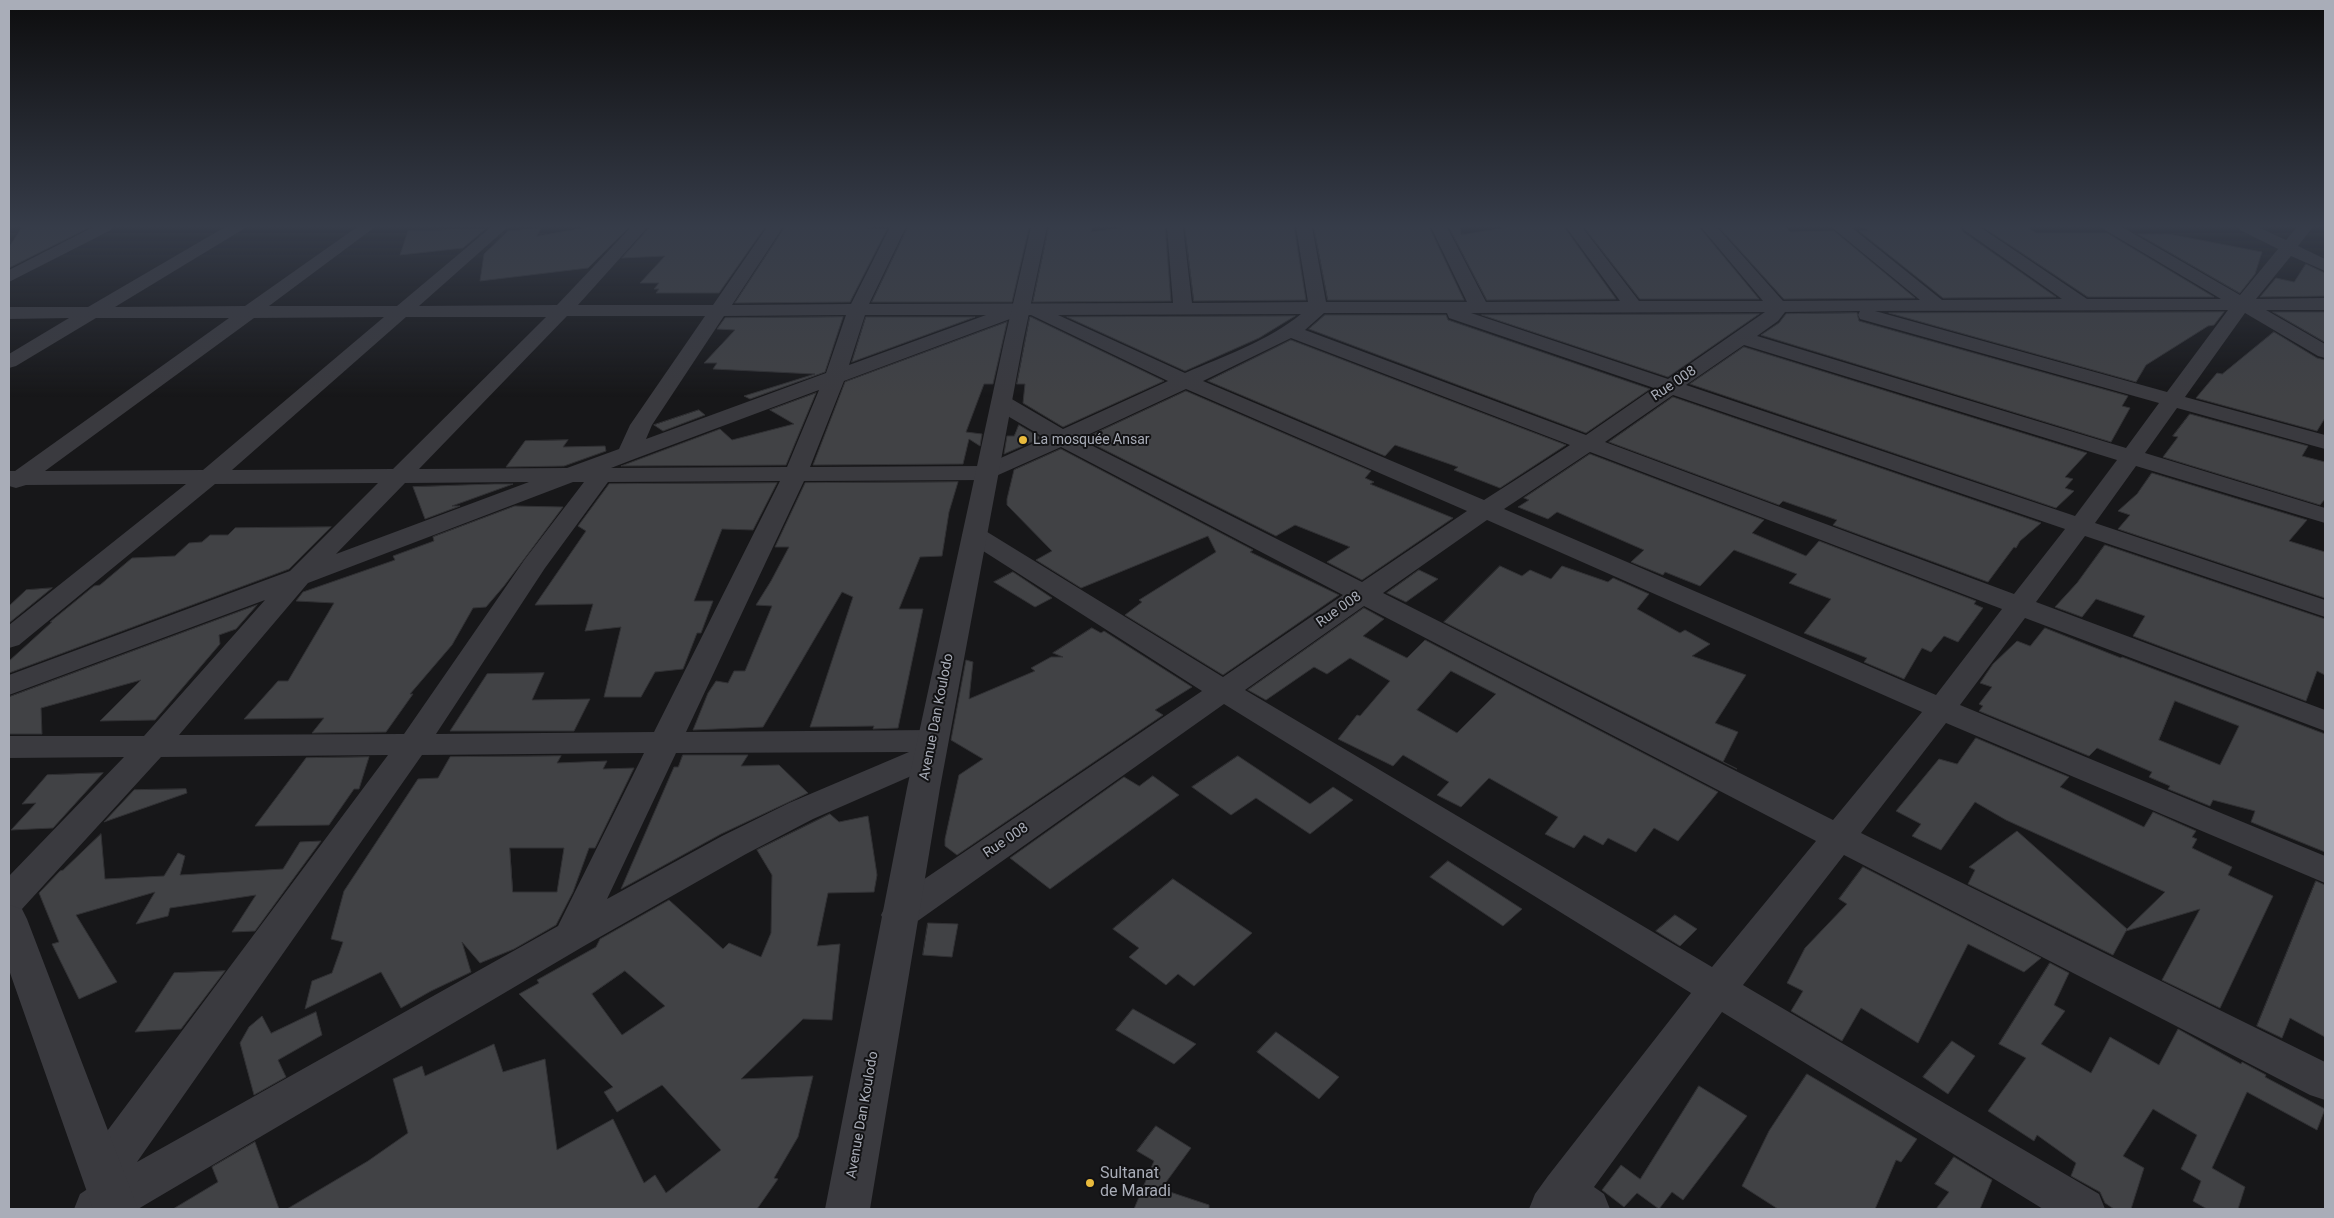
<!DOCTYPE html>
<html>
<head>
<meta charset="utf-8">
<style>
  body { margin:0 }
  #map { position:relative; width:2334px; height:1218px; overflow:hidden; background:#171719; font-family:Roboto,sans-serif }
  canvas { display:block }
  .frame { position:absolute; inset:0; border:10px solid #a9adb8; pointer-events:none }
</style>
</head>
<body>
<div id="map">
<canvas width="2334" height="1218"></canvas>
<div class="frame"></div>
</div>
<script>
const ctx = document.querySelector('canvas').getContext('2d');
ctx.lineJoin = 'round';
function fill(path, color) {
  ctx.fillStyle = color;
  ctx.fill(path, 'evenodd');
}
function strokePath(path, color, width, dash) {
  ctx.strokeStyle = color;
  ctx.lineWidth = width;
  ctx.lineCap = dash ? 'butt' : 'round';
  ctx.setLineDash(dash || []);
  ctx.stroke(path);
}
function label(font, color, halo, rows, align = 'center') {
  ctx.font = font + ' Roboto,sans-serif';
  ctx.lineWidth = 4;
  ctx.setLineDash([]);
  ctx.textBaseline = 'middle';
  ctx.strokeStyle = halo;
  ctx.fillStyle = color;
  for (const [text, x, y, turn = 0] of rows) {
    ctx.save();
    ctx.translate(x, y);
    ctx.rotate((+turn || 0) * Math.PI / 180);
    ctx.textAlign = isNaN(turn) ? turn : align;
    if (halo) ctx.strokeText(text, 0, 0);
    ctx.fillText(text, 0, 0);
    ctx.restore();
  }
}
const building = new Path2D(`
  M 28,227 L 90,227 L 9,268 L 9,247 L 21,229 Z
  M 590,227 L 629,227 L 588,268 L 480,281 L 484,254 L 508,231 L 541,228 L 537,236 Z
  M 650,227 L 765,227 L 719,293 L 656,293 L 659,289 L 654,289 L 659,283 L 640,283 L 665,256 L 622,258 Z
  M 785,227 L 843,227 L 887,229 L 850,302 L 735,303 Z
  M 908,227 L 1029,227 L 1012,302 L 872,302 Z
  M 1049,227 L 1092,227 L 1091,232 L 1129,227 L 1165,227 L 1171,301 L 1033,302 Z
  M 1185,227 L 1294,227 L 1306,300 L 1194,301 Z
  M 1314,227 L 1429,227 L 1464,300 L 1328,300 Z
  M 1449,227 L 1460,227 L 1461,235 L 1510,227 L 1564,227 L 1616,299 L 1487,300 Z
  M 1584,227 L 1699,227 L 1759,299 L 1640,299 Z
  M 1719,227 L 1786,227 L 1790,232 L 1834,231 L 1915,298 L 1784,299 Z
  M 1864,227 L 1960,227 L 1963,232 L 2056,297 L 1943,298 L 1859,231 L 1869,230 Z
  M 1983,227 L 2027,227 L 2036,233 L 2107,233 L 2214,297 L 2088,297 Z
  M 485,229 L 463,248 L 400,255 L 408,231 Z
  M 2138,234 L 2169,234 L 2262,252 L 2255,274 L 2240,293 Z
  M 2306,264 L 2325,273 L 2325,296 L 2260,297 L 2276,278 L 2294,282 Z
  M 2224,312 L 2214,325 L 2208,326 L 2146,365 L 2136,382 L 1889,313 Z
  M 2273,312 L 2325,312 L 2325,342 Z
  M 1857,313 L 1859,321 L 2128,396 L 2122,406 L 2130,408 L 2111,442 L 1761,335 L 1779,323 L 1786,314 Z
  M 1759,314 L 1668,377 L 1482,315 Z
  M 1325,315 L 1446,315 L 1448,320 L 1650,389 L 1586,433 L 1309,329 Z
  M 1295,316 L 1259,338 L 1185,371 L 1067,317 Z
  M 843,317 L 825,372 L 750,399 L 744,396 L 815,374 L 713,369 L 717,363 L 704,363 L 735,330 L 717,329 L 725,318 Z
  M 866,317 L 975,317 L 852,362 Z
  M 1030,317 L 1031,317 L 1164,381 L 1063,427 L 1023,403 L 1025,384 L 1017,384 Z
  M 1007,322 L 993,384 L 984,384 L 966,432 L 982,434 L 980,446 L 969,439 L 963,464 L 813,465 L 845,382 Z
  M 2274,332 L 2317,358 L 2325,360 L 2325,418 L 2317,431 L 2196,398 L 2217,373 L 2222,374 Z
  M 1291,340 L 1566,445 L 1500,488 L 1454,470 L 1458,467 L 1395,445 L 1385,456 L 1208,381 Z
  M 1744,347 L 2087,453 L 2065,477 L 2073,479 L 2065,488 L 2074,491 L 2056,508 L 1690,384 Z
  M 1186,391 L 1371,471 L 1365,478 L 1374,482 L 1370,484 L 1453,518 L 1362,580 L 1327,562 L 1350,547 L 1295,525 L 1276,536 L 1083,439 Z
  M 816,393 L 786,465 L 621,466 L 720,429 L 732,440 L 794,424 L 770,410 Z
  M 1673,397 L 2041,523 L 2020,541 L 2016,548 L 2014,547 L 1988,582 L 1833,525 L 1837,520 L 1783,501 L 1779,505 L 1609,442 Z
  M 699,410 L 705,415 L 663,431 L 654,425 Z
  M 2190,414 L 2308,446 L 2302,456 L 2325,462 L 2325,499 L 2320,505 L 2163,457 L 2178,437 L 2173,436 Z
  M 1019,425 L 1041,438 L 1004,454 L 1007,436 L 1014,436 Z
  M 568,440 L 563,447 L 605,446 L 606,451 L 564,466 L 506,467 L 525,441 Z
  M 1061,449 L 1253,550 L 1250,552 L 1339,595 L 1223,675 L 1125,615 L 1142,602 L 1139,600 L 1216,552 L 1208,536 L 1081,588 L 1036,560 L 1052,551 L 1007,505 L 1007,499 L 1014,470 Z
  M 1590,454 L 1764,520 L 1752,533 L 1806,556 L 1819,541 L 1976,601 L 1974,604 L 1983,608 L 1958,642 L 1944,636 L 1931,652 L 1922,648 L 1904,679 L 1864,662 L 1867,658 L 1804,633 L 1831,599 L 1789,583 L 1797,574 L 1734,550 L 1700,586 L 1665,572 L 1663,575 L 1631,562 L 1644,550 L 1557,512 L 1548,519 L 1518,507 L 1529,500 L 1524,498 Z
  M 2152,473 L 2307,520 L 2289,541 L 2325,552 L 2325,598 L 2118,529 L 2130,515 L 2118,511 L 2137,494 Z
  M 958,482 L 949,512 L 942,556 L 920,557 L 899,609 L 923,609 L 898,728 L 873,729 L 874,726 L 810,727 L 853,597 L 842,592 L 763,727 L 693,730 L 708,693 L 716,681 L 728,683 L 734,671 L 745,671 L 772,606 L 756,605 L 771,581 L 789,547 L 775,547 L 805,483 Z
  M 777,483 L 753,530 L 722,529 L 694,601 L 713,601 L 701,633 L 697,633 L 683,669 L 655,672 L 641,697 L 604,697 L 621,627 L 585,631 L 593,604 L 535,605 L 586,531 L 578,526 L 609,484 Z
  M 494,484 L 513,484 L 452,506 L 460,506 L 425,519 L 413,487 Z
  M 515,506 L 563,507 L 504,586 L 486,607 L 473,608 L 452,645 L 410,694 L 413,694 L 386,732 L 312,733 L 324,718 L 244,719 L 278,681 L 288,681 L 334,603 L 296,601 L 303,592 L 395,560 L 393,556 L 434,541 L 433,537 Z
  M 331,527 L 289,569 L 9,673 L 9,661 L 52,622 L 50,622 L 94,586 L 100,585 L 132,558 L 175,556 L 189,543 L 202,542 L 210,535 L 228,535 L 235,528 Z
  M 2105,545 L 2325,619 L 2325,675 L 2317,671 L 2306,701 L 2133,636 L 2145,616 L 2096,599 L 2082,617 L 2055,607 L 2077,583 Z
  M 1500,566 L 1522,576 L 1530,570 L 1551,579 L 1562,566 L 1608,582 L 1613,578 L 1649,594 L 1637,609 L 1680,633 L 1685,630 L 1710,644 L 1692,656 L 1746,675 L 1715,723 L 1738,732 L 1723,762 L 1737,769 L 1444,622 Z
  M 1419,570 L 1438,579 L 1406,602 L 1387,593 Z
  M 1013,572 L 1052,598 L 1035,607 L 994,582 Z
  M 52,588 L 9,623 L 9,606 L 26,590 Z
  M 257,605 L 236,629 L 219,635 L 220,644 L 155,720 L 100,721 L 141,680 L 41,708 L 42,734 L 9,734 L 9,697 Z
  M 1364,608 L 1384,619 L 1363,636 L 1407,658 L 1425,640 L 1718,792 L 1678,841 L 1654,828 L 1636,852 L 1608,838 L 1603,845 L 1584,835 L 1574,848 L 1545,834 L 1558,817 L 1489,778 L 1461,807 L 1437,795 L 1449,782 L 1403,755 L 1393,766 L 1338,739 L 1357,715 L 1360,716 L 1390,681 L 1350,658 L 1327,674 L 1314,667 L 1266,700 L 1248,690 ZM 1451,671 L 1496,694 L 1457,733 L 1417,710 Z
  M 1092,628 L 1101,633 L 1104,631 L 1192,687 L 1155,710 L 1163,715 L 957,855 L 945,846 L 945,839 L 959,775 L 983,759 L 951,740 L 966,660 L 973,662 L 969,699 L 1035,671 L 1031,668 L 1051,657 L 1063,657 L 1053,653 Z
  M 2045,628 L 2121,658 L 2122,657 L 2325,734 L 2325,852 L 2251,822 L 2255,811 L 2213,800 L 2210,806 L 2168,789 L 2170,786 L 2149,777 L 2152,772 L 2097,748 L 2089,756 L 1979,711 L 1983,706 L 1979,704 L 1992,687 L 1980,683 L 1993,664 L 2017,641 L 2030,646 ZM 2175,701 L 2239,726 L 2220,765 L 2159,740 Z
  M 544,673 L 532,700 L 590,699 L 574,731 L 450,731 L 487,674 Z
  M 1976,738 L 2069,777 L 2060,787 L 2144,827 L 2153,812 L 2196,831 L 2192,837 L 2197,839 L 2192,848 L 2232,867 L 2228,875 L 2273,896 L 2220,1008 L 2162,980 L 2200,909 L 2126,931 L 2113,955 L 1968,884 L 1975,870 L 1969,867 L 2017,831 L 2127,929 L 2126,930 L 2165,892 L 2006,820 L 1975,802 L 1941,850 L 1912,836 L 1921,824 L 1896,811 L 1939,759 L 1957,764 Z
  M 683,755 L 748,755 L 741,766 L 779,765 L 808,793 L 721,834 L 621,889 L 674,767 L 678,767 Z
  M 561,756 L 557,763 L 607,761 L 603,769 L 634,768 L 595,848 L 589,848 L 573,892 L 556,925 L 514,949 L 480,963 L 462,942 L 471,972 L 431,991 L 401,1008 L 381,972 L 305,1009 L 312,981 L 332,973 L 343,942 L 331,939 L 344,891 L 418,779 L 438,778 L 450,757 ZM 510,848 L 564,848 L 557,892 L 513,892 Z
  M 1238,756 L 1310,804 L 1333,787 L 1353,800 L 1310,834 L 1256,798 L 1231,815 L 1192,787 Z
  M 369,757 L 359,789 L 354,789 L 329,825 L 255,826 L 306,758 Z
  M 103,773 L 53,828 L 11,830 L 36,803 L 22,804 L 47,775 Z
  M 1153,776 L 1179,795 L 1050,889 L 1010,858 L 1124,777 L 1139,786 Z
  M 186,789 L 187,793 L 104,822 L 134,790 Z
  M 830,814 L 839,822 L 868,816 L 877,875 L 874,892 L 828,893 L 817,946 L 840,944 L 832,1020 L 803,1019 L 741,1079 L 813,1076 L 798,1137 L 774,1178 L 778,1179 L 757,1209 L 287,1209 L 368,1161 L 408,1133 L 393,1079 L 422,1066 L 425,1076 L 494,1044 L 503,1072 L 545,1059 L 557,1150 L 613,1119 L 644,1183 L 655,1175 L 666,1193 L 721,1150 L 662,1085 L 617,1112 L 604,1092 L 613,1087 L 519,994 L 539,983 L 537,980 L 596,947 L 600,939 L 669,900 L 723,949 L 729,943 L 761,957 L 771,933 L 772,875 L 757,850 ZM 625,971 L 665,1006 L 622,1035 L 592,994 Z
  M 101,834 L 105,879 L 164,876 L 178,853 L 185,856 L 180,875 L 283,869 L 300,842 L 321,841 L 255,931 L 232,932 L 256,895 L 170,908 L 168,916 L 136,924 L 155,892 L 76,915 L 117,982 L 79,999 L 52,944 L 59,942 L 39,893 L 60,871 L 63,870 Z
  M 1448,861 L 1522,909 L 1503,926 L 1430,877 Z
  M 1863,867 L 1951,912 L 2041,958 L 2024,972 L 1968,944 L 1918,1043 L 1861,1008 L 1842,1041 L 1791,1011 L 1803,991 L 1787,983 L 1805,948 L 1847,904 L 1839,899 Z
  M 1173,879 L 1252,933 L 1194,986 L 1178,974 L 1166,985 L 1129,957 L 1139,948 L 1113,929 Z
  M 2316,881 L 2325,885 L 2325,1037 L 2290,1018 L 2282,1038 L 2257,1026 Z
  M 1675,915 L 1697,929 L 1680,946 L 1656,931 Z
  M 928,923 L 958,924 L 952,957 L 923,955 Z
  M 2050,963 L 2069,973 L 2054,1005 L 2065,1011 L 2041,1044 L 2091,1073 L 2110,1037 L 2159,1065 L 2178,1029 L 2241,1064 L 2242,1062 L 2266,1075 L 2265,1077 L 2325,1109 L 2317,1130 L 2247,1092 L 2212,1168 L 2245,1187 L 2238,1209 L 2207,1209 L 2193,1201 L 2201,1181 L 2181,1169 L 2197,1135 L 2153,1109 L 2123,1156 L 2144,1168 L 2131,1209 L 2114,1209 L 2105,1203 L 2100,1192 L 2071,1176 L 2076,1163 L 2037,1135 L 2034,1141 L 1988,1111 L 2026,1058 L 1999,1044 Z
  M 225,971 L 181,1029 L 135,1032 L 174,973 Z
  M 1133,1009 L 1196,1044 L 1174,1064 L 1116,1030 Z
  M 316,1012 L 322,1035 L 278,1060 L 286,1077 L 254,1095 L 240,1043 L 249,1027 L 262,1016 L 271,1033 Z
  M 1276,1032 L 1339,1077 L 1319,1099 L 1257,1052 Z
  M 1952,1041 L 1975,1056 L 1948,1094 L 1923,1077 Z
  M 1807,1074 L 1917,1139 L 1901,1162 L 1896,1160 L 1875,1209 L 1778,1209 L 1742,1186 L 1769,1131 Z
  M 1699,1086 L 1747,1116 L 1683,1200 L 1672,1192 L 1659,1209 L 1637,1193 L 1624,1207 L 1602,1190 L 1621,1165 L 1640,1179 Z
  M 1156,1126 L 1191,1148 L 1161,1189 L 1209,1205 L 1209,1209 L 1134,1209 L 1154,1161 L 1137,1151 Z
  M 255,1142 L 279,1209 L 173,1209 L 218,1182 L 212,1167 Z
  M 1954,1157 L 1992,1180 L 1980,1209 L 1936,1209 L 1949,1192 L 1935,1184 Z`);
const minor = new Path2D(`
  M 93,227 L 113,227 L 111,230 L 9,282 L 9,270 Z
  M 225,227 L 244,227 L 242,230 L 115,307 L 245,306 L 357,227 L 375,227 L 269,306 L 397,306 L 491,227 L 508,227 L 419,306 L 557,305 L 631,227 L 648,227 L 578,305 L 713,305 L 767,227 L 783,227 L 732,305 L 851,304 L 890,227 L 906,227 L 869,304 L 1173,303 L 1167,227 L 1183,227 L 1192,303 L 1308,302 L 1296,227 L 1312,227 L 1326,302 L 1467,302 L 1431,227 L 1447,227 L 1486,302 L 1620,301 L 1566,227 L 1582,227 L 1639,301 L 1763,301 L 1701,227 L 1717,227 L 1783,301 L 1920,300 L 1835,230 L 1833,227 L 1851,227 L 1942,300 L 2062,299 L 1964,230 L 1962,227 L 1980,227 L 2087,299 L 2221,299 L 2105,230 L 2103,227 L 2122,227 L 2240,295 L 2278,249 L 2240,230 L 2238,227 L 2258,227 L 2286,240 L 2297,227 L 2313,227 L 2298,246 L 2325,259 L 2325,271 L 2291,256 L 2256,299 L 2325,298 L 2325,310 L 2266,310 L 2325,344 L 2325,358 L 2318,356 L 2245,313 L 2185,397 L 2325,435 L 2325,449 L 2177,408 L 2145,453 L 2325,508 L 2325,523 L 2136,466 L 2095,523 L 2325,600 L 2325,617 L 2085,536 L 2036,602 L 2325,710 L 2325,731 L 2025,618 L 1960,705 L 2325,856 L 2325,883 L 1946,723 L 1861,833 L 2325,1062 L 2325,1100 L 2310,1095 L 1844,855 L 1743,985 L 2099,1194 L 2105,1209 L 2043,1209 L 1722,1012 L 1594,1187 L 1604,1194 L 1610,1209 L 1529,1209 L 1535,1194 L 1548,1176 L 1691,993 L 1224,704 L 912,925 L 899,929 L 886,925 L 881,915 L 886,905 L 1202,691 L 966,540 L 962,535 L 966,530 L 975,527 L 984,530 L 1223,677 L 1343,595 L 1061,447 L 987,480 L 804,481 L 686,732 L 932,730 L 943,734 L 948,741 L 942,749 L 946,755 L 941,763 L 813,819 L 746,854 L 584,946 L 138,1209 L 74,1209 L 80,1194 L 89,1188 L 81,1173 L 87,1158 L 388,755 L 161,757 L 22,909 L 9,913 L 9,876 L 124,757 L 9,758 L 9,736 L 144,736 L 265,600 L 9,695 L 9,675 L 290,571 L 378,483 L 215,484 L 19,645 L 9,648 L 9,625 L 186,484 L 26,485 L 16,488 L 9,486 L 9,471 L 15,471 L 229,318 L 96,318 L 16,366 L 9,368 L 9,354 L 69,318 L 9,319 L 9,307 L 88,307 ZM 2228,310 L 2167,392 L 1875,311 ZM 1860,311 L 1858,315 L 1860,319 L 2159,403 L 2126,448 L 1757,336 L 1778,321 L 1785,312 ZM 1765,312 L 1668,379 L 1471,313 ZM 1324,313 L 1447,313 L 1449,318 L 1654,388 L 1586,435 L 1305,330 ZM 1301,314 C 1268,341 1224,356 1185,373 L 1058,315 ZM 846,315 L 826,373 L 646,439 L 652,425 L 724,316 ZM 865,315 L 986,315 L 849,365 ZM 1012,315 L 1031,315 L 1168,381 L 1063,429 L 1010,398 L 1002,397 L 994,398 L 991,403 L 994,408 L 1045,438 L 983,466 L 810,467 L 844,381 L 1010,319 ZM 567,316 L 705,316 L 630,425 L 619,449 L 567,468 L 419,469 ZM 384,317 L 203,470 L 45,471 L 254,318 ZM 406,317 L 546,317 L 393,469 L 232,470 ZM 1291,338 L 1570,445 L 1484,500 L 1203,381 ZM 1744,345 L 2117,460 L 2075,516 L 1686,385 ZM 1186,389 L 1467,511 L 1362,582 L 1079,439 ZM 819,390 L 787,467 L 611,468 L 637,458 ZM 1673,395 L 2065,529 L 2014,594 L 1605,442 ZM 1590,452 L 2002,609 L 1936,695 L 1504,509 ZM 780,481 L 654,732 L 436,734 L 545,568 L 608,482 ZM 529,482 L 336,554 L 405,483 ZM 573,482 L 584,482 L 525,559 L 404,734 L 179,735 L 308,583 ZM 1487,520 L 1922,712 L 1833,820 L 1383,593 ZM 1364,606 L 1816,841 L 1712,967 L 1245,690 ZM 909,752 L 789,803 L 722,836 L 607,899 L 676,753 ZM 644,753 L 558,926 L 137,1162 L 422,755 Z`);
const tertiary = new Path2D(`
  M 1031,227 L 1047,227 L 1023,342 L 940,788 L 870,1209 L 825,1209 L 907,788 L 1004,342 Z
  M 9,905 L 22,909 L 27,919 L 138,1209 L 93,1209 L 9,970 Z`);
const markers = [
  [1023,440,5,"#eabb3d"],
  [1090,1183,5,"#eabb3d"]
];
const streetNames = [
  ["Rue 008",1674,384,-34],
  ["Rue 008",1339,610,-35],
  ["Avenue Dan Koulodo",937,717,-79],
  ["Rue 008",1006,841,-34],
  ["Avenue Dan Koulodo",863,1115,-80]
];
const poiNames = [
  ["La mosquée Ansar",1033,440]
];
const nearPoinames = [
  ["Sultanat",1100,1174],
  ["de Maradi",1100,1192]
];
fill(building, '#414245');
strokePath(building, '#313134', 1);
fill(minor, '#3a3a3f');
fill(tertiary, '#3a3a3f');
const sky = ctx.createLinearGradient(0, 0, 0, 397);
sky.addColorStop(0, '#0d0d0e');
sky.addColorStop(0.57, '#363c49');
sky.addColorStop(1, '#363c4900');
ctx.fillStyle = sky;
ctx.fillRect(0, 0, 2334, 397);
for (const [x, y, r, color] of markers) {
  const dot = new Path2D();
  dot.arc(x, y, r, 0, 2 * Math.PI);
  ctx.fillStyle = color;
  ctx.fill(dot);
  strokePath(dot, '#121214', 2);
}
label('14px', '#a9adb8', '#121214', streetNames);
label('14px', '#a9adb8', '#121214', poiNames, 'left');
label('16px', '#a9adb8', '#121214', nearPoinames, 'left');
</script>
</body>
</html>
